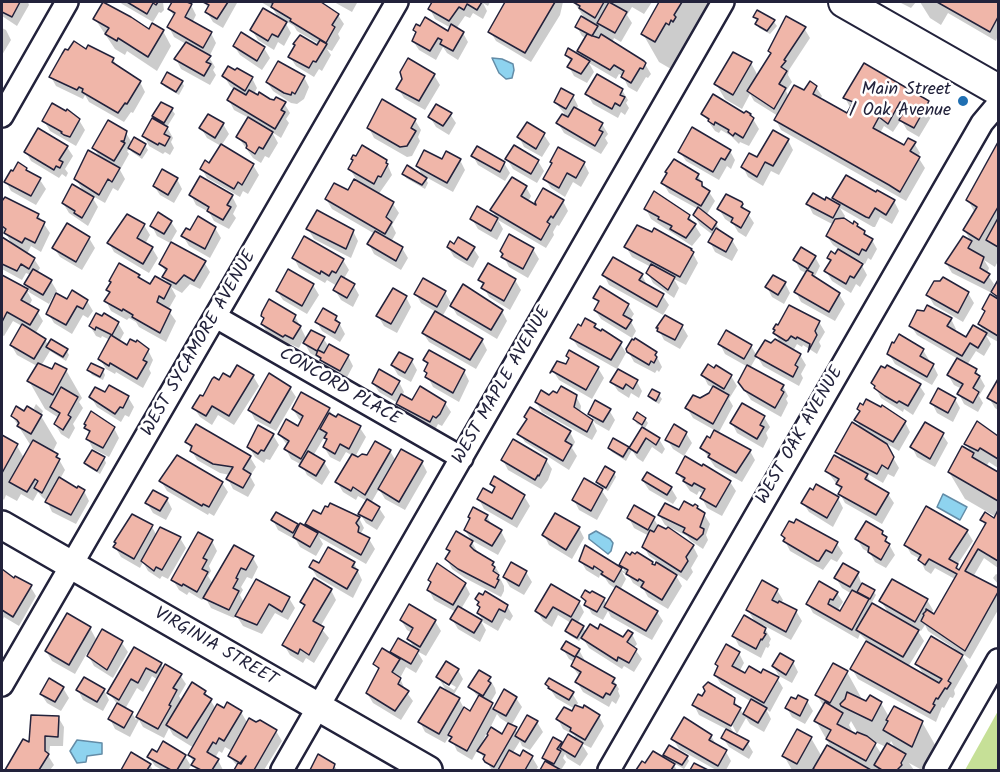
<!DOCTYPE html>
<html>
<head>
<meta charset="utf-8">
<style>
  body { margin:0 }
  #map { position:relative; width:1000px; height:772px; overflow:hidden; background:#fff; font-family:Kalam,sans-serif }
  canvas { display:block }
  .frame { position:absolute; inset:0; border:3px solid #22223b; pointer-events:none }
</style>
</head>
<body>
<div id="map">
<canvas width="1000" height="772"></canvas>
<div class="frame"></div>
</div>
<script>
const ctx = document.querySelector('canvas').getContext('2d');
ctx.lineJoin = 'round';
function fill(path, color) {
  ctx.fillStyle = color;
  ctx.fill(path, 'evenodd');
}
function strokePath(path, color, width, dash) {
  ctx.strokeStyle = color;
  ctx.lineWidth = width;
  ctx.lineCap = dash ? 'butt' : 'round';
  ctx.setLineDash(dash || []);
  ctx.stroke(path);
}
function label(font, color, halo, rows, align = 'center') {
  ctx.font = font + ' Kalam,sans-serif';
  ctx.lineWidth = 5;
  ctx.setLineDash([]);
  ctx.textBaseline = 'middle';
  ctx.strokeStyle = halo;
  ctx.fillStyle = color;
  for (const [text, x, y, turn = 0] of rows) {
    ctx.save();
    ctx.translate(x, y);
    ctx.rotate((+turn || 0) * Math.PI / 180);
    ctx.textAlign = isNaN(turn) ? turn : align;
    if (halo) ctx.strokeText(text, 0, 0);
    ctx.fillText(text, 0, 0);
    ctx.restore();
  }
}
const green = new Path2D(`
  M 998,711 L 998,770 L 965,770 Z`);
const water = new Path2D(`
  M 492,58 L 502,59 L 513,64 L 514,70 L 512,78 L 506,79 L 499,73 Z
  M 943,494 L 967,507 L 960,520 L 937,507 Z
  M 596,531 L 610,539 L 613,543 L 611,551 L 608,554 L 589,539 L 589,535 Z
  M 77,740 L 102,743 L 102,754 L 87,756 L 86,762 L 77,763 L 70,751 Z`);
const shadow = new Path2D(`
  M 2,2 L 28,2 L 29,5 L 17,26 L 2,16 Z
  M 120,2 L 163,2 L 164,10 L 161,13 L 159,12 L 153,22 L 122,4 Z
  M 174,2 L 184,2 L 191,5 L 196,15 L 192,23 L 211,33 L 216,43 L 209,57 L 215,67 L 213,70 L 216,75 L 210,85 L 181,69 L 176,59 L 186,44 L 174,37 L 169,27 L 174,17 L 170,9 Z
  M 204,2 L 237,2 L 237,3 L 223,28 L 213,22 L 207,12 L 209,9 Z
  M 261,2 L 302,3 L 317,2 L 338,15 L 344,24 L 338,34 L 340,38 L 332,51 L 327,49 L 331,55 L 322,71 L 319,69 L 314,77 L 296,66 L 290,57 L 318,47 L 319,44 L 297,31 L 294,26 L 284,20 L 291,33 L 284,46 L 278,42 L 274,50 L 258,40 L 252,30 L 280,20 L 273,9 Z
  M 334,2 L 356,2 L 357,3 L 352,12 Z
  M 432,2 L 490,2 L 488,6 L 483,3 L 487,11 L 483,19 L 473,13 L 470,18 L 465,16 L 456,29 L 463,33 L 468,42 L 458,60 L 447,53 L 443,47 L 436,60 L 419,50 L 413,41 L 417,35 L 414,30 L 448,33 L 451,28 L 435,19 L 430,9 L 433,4 Z
  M 507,2 L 563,2 L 560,15 L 531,62 L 496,41 L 490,31 Z
  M 574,2 L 652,2 L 644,14 L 632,7 L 627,15 L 632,23 L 621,42 L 614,38 L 612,43 L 645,64 L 651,74 L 648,78 L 646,77 L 637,92 L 628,87 L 623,76 L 619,74 L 616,79 L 589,63 L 594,72 L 587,83 L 574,76 L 569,67 L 571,63 L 567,55 L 583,59 L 579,51 L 586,38 L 582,36 L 577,27 L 583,16 Z
  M 661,2 L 715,2 L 685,52 L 682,50 L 671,69 L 659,62 L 643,34 Z
  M 899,2 L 916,2 L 911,8 Z
  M 920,2 L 998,2 L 998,35 L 996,41 L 948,13 L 941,25 L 930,18 Z
  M 758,12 L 774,22 L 777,26 L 770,34 L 759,28 L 757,24 L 755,17 Z
  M 95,19 L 149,31 L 163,31 L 171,46 L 157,71 L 127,51 L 125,55 L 115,49 Z
  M 2,28 L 6,30 L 11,40 L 2,55 Z
  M 804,28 L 810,38 L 789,70 L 788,75 L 792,82 L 786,91 L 789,97 L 816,87 L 822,96 L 820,99 L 848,115 L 851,109 L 845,98 L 928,102 L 934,112 L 919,137 L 907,130 L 901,120 L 893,132 L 884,126 L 880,133 L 904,147 L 914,143 L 920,153 L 918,157 L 925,168 L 906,201 L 781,130 L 776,120 L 778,116 L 754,101 L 750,94 L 742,109 L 725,99 L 716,84 L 751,63 L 758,76 L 772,54 L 770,51 Z
  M 234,46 L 264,48 L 270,58 L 262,70 L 240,55 Z
  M 87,51 L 113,59 L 118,68 L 140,82 L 145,92 L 133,113 L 131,112 L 124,122 L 89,102 L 85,95 L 83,99 L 56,86 L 51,77 Z
  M 434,75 L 440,85 L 425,110 L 404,98 L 398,88 Z
  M 224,76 L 252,78 L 257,88 L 254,94 L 284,103 L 290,113 L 286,119 L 289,123 L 281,138 L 272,132 L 278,143 L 269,158 L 265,156 L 261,163 L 253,158 L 238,137 L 249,118 L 234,110 L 229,100 L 235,90 L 230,86 Z
  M 597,76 L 622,90 L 628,100 L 626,103 L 629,108 L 625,115 L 621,112 L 618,118 L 593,104 L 587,94 Z
  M 304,77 L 309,87 L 304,99 L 297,104 L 291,103 L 273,91 L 267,82 Z
  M 182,82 L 184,86 L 179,95 L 165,87 L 163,83 Z
  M 573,96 L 578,106 L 576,110 L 602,124 L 608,134 L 605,138 L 608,143 L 601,154 L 564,133 L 558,123 L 564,113 L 555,102 Z
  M 162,104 L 172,110 L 175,114 L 167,127 L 173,138 L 171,142 L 174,148 L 170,155 L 165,152 L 163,154 L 149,146 L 144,136 L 158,123 L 154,116 Z
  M 450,114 L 456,123 L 449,135 L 436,127 L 430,117 Z
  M 703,114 L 753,119 L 759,129 L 749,146 L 740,142 L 739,144 L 731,136 L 721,130 L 719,133 L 715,131 Z
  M 79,120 L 85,130 L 76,146 L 50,131 L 44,121 Z
  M 415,120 L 421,130 L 418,137 L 420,141 L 412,156 L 407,157 L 374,138 L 369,128 Z
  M 223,124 L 229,134 L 221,146 L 253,165 L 259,175 L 248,194 L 243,191 L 240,197 L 207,178 L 202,169 L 210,165 L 221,146 L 207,138 L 201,128 Z
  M 527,124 L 544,135 L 550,144 L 542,157 L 524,147 L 519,137 Z
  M 126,133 L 132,143 L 145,145 L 148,150 L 142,159 L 132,152 L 130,149 L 127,151 L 129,154 L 120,170 L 125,179 L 118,191 L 113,188 L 105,203 L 91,195 L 98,207 L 88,226 L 69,213 L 63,203 L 84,193 L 76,179 L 100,158 L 94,148 Z
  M 788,140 L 793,150 L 779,175 L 771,171 L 763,186 L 748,177 L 743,167 Z
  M 998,145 L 998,261 L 995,267 L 984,260 L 989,268 L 987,274 L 994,284 L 990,292 L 952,273 L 946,263 L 964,238 L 971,242 L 965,231 L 975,213 L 968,200 Z
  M 67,147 L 73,156 L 65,169 L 68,173 L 66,177 L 62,174 L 59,178 L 31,161 L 26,152 Z
  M 730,151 L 735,160 L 731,169 L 727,166 L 719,180 L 686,161 L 680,152 Z
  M 473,156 L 504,163 L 510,173 L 505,181 L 478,165 Z
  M 507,159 L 538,161 L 544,171 L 537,183 L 513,169 Z
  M 460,160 L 465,170 L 453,192 L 424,176 L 428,183 L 425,189 L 406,178 L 404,174 L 424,178 L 417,166 Z
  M 386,161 L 392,175 L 378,195 L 393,204 L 399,213 L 392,225 L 396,233 L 391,242 L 402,248 L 408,258 L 401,270 L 374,254 L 369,244 L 375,234 L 332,209 L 326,199 L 348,193 L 359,184 L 350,169 Z
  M 584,163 L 589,173 L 581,187 L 573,182 L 565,197 L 551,188 L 545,179 Z
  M 26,169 L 29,173 L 40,180 L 46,189 L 36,205 L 11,191 L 6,182 Z
  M 698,175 L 703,185 L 702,186 L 709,192 L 715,201 L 707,214 L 716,223 L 721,233 L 732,240 L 738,250 L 732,261 L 715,252 L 710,242 L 713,235 L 700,225 L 694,215 L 698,209 L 669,193 L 663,183 Z
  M 177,179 L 182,189 L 174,203 L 160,195 L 154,186 Z
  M 526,187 L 531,196 L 528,202 L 539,208 L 563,201 L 568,211 L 559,226 L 557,225 L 553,232 L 554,235 L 546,248 L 498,220 L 503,229 L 497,240 L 478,229 L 472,219 L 497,219 L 492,210 Z
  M 876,194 L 894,201 L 899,211 L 892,224 L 880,217 L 875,227 L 873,227 L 840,208 L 845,216 L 843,220 L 854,226 L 857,225 L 872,240 L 877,249 L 871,260 L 868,258 L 865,264 L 859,260 L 867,275 L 860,287 L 856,284 L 851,293 L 832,281 L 826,271 L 831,263 L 828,258 L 835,256 L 839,249 L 833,245 L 827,236 L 834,225 L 813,214 L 808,204 L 838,206 L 834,198 Z
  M 191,195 L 232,196 L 237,206 L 233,214 L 236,218 L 229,229 L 214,221 L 209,212 L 196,205 Z
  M 2,203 L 38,215 L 50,233 L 41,252 L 31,246 L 27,254 L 34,259 L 40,268 L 37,273 L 51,281 L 57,291 L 55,294 L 67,301 L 87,301 L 93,311 L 88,318 L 83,315 L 72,334 L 54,323 L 48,313 L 56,296 L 54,295 L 49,304 L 27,291 L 32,300 L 29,306 L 37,311 L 43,321 L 35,334 L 45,340 L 49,346 L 67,351 L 69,355 L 66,361 L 50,351 L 41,366 L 53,371 L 66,370 L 82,398 L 79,402 L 83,408 L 73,424 L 75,428 L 69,439 L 61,434 L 55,424 L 59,418 L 45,409 L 29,381 L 37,366 L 17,355 L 11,345 L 22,326 L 13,321 L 4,336 L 2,335 L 2,276 L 30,292 L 25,284 L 31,275 L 26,273 L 22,280 L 2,269 L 2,239 L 13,246 L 6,234 L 2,232 Z
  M 741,203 L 754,223 L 746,237 L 738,232 L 734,225 L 725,219 L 719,209 Z
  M 646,209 L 689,216 L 701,235 L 692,246 L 651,219 Z
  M 171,222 L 177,231 L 170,243 L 204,262 L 210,272 L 200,289 L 190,284 L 182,293 L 171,287 L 176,296 L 168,310 L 176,321 L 166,342 L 139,327 L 136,322 L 129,318 L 127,320 L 111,311 L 106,301 L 110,293 L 108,290 L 139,276 L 141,281 L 150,286 L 169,285 L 164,277 L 166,273 L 161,264 L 172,244 L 157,236 L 152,226 Z
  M 67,225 L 89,238 L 95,248 L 82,270 L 60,257 L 54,248 Z
  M 144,225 L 150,235 L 145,244 L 152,248 L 158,258 L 149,273 L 114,252 L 109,243 Z
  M 215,228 L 221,238 L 210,258 L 189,246 L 183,236 L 191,232 Z
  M 308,229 L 353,231 L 358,241 L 351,258 L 314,239 Z
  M 455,246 L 473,248 L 479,257 L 473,268 L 454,257 L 448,247 Z
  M 626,247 L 691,250 L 698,263 L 686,285 L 674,279 L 679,288 L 674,298 L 653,283 L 648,273 L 651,267 L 632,257 Z
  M 533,249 L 539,259 L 528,278 L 509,267 L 501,251 Z
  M 815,257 L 820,266 L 814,278 L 839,294 L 845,304 L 835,321 L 801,302 L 796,292 L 806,273 L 800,270 L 795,260 Z
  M 294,258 L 343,260 L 349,270 L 343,280 L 354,286 L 359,295 L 353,307 L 341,300 L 335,290 L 337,286 L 327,280 L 325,283 L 299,268 Z
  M 604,275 L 642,275 L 647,285 L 663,296 L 669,305 L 663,315 L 609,285 Z
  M 480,280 L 515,280 L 521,290 L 510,310 L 489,297 Z
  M 785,283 L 790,293 L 784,304 L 772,297 L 767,287 Z
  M 998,284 L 998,342 L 986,335 L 991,344 L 984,356 L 976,351 L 967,365 L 976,370 L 985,386 L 979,396 L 983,403 L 978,412 L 964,404 L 959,394 L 962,389 L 954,385 L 948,375 L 958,359 L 917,335 L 911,326 L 951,319 L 956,329 L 954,332 L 966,339 L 985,334 L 979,324 L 986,313 L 984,309 L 997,300 L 993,292 Z
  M 313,285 L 319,295 L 307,314 L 283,300 L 277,291 Z
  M 445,292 L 452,305 L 502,311 L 507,321 L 497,339 L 457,315 L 450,303 L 442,317 L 482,340 L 487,350 L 476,369 L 429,342 L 423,333 L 436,312 L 421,303 L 416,294 Z
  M 968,293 L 974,303 L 963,322 L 934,305 L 928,295 Z
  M 406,297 L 411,307 L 397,333 L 384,326 L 378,316 Z
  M 595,298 L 628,305 L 634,314 L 630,320 L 636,331 L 632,338 L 601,319 L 595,310 L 599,304 Z
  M 262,316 L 295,316 L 307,340 L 323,338 L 329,347 L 348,356 L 353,366 L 346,379 L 328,369 L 320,359 L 310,353 L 303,340 L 299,348 L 290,344 L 289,346 L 268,334 L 262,324 L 265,320 Z
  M 336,317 L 345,334 L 340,342 L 322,331 L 317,322 Z
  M 819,322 L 825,332 L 819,342 L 821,346 L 817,354 L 803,345 L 802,347 L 797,344 L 793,351 L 800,355 L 806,365 L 801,374 L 803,378 L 799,386 L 763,366 L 757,356 L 750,368 L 783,386 L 788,396 L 786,399 L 788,403 L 781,417 L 751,400 L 739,382 L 748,367 L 725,354 L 720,344 L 751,346 L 757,356 L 771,345 L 781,344 L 775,333 Z
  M 118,323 L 124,333 L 119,342 L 128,347 L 148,350 L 153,360 L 149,369 L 151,373 L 143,388 L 116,372 L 115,374 L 106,369 L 100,359 L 110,340 L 102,336 L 101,338 L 96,336 L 90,326 Z
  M 594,325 L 598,330 L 620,343 L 626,353 L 617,369 L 578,347 L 572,338 Z
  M 682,326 L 688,336 L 680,349 L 664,340 L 658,328 Z
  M 923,350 L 929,360 L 927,362 L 933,365 L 938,375 L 932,385 L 895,364 L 889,354 Z
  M 628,351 L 655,353 L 662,367 L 659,372 L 657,370 L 655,373 L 634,362 Z
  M 567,356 L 598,368 L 604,378 L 592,399 L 559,380 L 553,371 L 566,366 L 570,360 Z
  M 425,360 L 464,371 L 469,381 L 459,402 L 433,387 L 425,371 L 428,366 Z
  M 412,361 L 417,370 L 411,382 L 398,375 L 392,365 Z
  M 89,370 L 103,370 L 105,375 L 103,380 L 92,375 Z
  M 703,375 L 731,376 L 737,386 L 729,399 L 733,406 L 718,434 L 750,451 L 755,460 L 742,482 L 715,467 L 702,448 L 710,440 L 716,431 L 693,418 L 687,408 L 711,394 L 714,388 L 708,385 Z
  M 253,376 L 259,386 L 234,425 L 218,415 L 212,425 L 200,417 L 194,408 L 219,382 Z
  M 399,382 L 404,392 L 402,396 L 412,402 L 445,403 L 451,412 L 442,426 L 438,424 L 435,430 L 403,414 L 398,403 L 379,392 L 373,383 Z
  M 612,382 L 637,382 L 642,391 L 639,398 L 631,393 L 629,398 L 618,391 Z
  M 998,382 L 998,410 L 995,408 L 989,398 Z
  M 873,383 L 919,385 L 925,394 L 913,415 L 904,409 L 903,412 L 881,398 Z
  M 290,388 L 296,397 L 276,431 L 255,420 L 250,410 Z
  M 653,391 L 659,395 L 662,399 L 659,404 L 652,400 L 649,396 Z
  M 106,394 L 128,397 L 134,407 L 129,417 L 125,415 L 121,422 L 97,407 L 91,397 Z
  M 576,396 L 581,406 L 580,413 L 593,422 L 597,431 L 592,440 L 542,412 L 536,402 L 550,397 Z
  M 955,399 L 960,408 L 953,422 L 937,413 L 932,403 Z
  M 36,404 L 43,411 L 41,416 L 57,443 L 52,453 L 57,456 L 65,470 L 60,479 L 78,490 L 84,491 L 89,501 L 76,524 L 52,512 L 47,501 L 42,497 L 38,492 L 33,501 L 21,494 L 17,501 L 6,495 L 4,500 L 2,498 L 2,437 L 17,446 L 24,458 L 31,446 L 12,416 L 37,414 L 34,408 Z
  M 293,409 L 329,409 L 333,416 L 360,428 L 366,437 L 355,457 L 358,459 L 390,451 L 396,461 L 422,462 L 427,472 L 405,510 L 385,499 L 379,489 L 371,503 L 379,508 L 385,517 L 377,530 L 366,523 L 360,514 L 367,501 L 358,496 L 356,500 L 343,492 L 337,482 L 353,456 L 346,452 L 340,462 L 330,457 L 324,447 L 328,441 L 325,436 L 313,456 L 324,462 L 330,472 L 322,485 L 307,475 L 302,465 L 291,459 L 286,449 L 288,446 L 279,434 L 298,428 L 302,421 L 299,419 Z
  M 859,409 L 905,422 L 910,432 L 899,451 L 884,442 L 899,468 L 894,477 L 888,474 L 883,483 L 866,473 L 872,485 L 888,494 L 894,503 L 882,524 L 845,503 L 840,494 L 841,490 L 827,471 L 844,463 L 837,450 L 863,432 L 856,420 L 860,412 Z
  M 609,410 L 615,420 L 609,431 L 595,423 L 590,414 Z
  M 764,417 L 770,427 L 766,433 L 768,438 L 763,448 L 737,433 L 732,423 Z
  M 634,419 L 645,419 L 648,423 L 644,430 L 659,439 L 665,449 L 662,454 L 652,447 L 643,462 L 637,458 L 632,450 L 626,461 L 612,452 L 609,448 L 628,448 L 630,450 L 644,427 L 637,424 Z
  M 977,423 L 998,437 L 998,468 L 989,462 L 986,467 L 998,474 L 998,568 L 984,558 L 973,577 L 998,590 L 998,610 L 970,659 L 960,652 L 968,666 L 954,690 L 955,694 L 953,698 L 950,697 L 944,708 L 942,707 L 936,722 L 858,679 L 852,669 L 868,642 L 860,634 L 858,639 L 813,613 L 808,604 L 837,593 L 843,602 L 837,611 L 841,613 L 852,594 L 842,588 L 836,578 L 858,574 L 862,585 L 873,591 L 876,595 L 871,604 L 889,614 L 881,601 L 893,581 L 927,600 L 933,610 L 931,614 L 934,616 L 955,579 L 935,568 L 931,574 L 925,570 L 920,559 L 911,554 L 906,545 L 927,508 L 967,531 L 973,541 L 957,565 L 960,571 L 985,526 L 982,520 L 995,520 L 996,517 L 965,499 L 949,472 L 972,454 L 966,444 ZM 925,625 L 928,631 L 955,649 L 917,664 L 925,677 L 908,667 L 924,641 L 916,628 L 921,631 Z
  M 86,428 L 114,428 L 119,438 L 109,457 L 93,449 L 88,439 L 90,435 Z
  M 570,432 L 575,442 L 572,448 L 577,456 L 569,470 L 525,442 L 519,433 Z
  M 686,433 L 692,443 L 684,456 L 673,449 L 667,439 Z
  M 942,434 L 948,443 L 935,467 L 917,457 L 912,447 Z
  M 273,435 L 279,445 L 270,460 L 266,459 L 264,463 L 255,457 L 249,447 Z
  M 187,442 L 250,457 L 256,467 L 250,476 L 255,485 L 248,497 L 233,489 L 228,479 L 230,475 L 220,473 L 197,460 Z
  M 104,458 L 106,463 L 100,474 L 88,467 L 86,463 Z
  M 503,460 L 546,460 L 552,469 L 548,480 L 541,489 L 508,470 Z
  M 677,472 L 730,482 L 736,491 L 722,516 L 707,508 L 702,498 L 704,494 L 699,491 L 697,495 L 690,491 Z
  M 614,473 L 616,477 L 608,491 L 600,486 L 598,482 Z
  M 161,481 L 222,483 L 228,492 L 214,516 L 209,513 L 208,515 L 167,491 Z
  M 585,481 L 602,491 L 608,500 L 597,520 L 579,510 L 574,500 Z
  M 643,481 L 671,488 L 677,498 L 673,504 L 649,490 Z
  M 491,484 L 524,496 L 530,506 L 517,528 L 484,509 L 479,499 L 492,495 L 495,490 Z
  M 838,498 L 843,508 L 833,527 L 809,512 L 803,503 Z
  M 167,499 L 172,509 L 166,520 L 153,513 L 147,503 Z
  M 635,507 L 654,519 L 660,529 L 693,546 L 698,556 L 691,568 L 693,572 L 687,581 L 674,572 L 682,586 L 668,609 L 648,597 L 644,590 L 633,583 L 629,576 L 622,572 L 626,579 L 620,590 L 657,612 L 663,621 L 652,640 L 611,617 L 608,611 L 603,620 L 592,614 L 582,597 L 604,599 L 607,605 L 616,589 L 609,584 L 605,578 L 600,575 L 599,578 L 586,570 L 581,561 L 586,547 L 625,572 L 621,565 L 637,554 L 652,564 L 655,568 L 658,562 L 649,556 L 644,547 L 649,536 L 634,528 L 629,518 Z
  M 697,507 L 704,514 L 710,524 L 706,535 L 708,540 L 703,549 L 691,541 L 687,536 L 665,525 L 659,515 Z
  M 321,516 L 359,518 L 364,528 L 361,533 L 369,539 L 375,549 L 366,564 L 319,537 L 323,544 L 316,556 L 300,547 L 296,540 L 278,530 L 273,520 L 296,525 L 299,529 L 311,531 L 307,524 Z
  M 487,516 L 492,526 L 501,531 L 506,541 L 498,555 L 471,540 L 465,530 Z
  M 152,527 L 157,536 L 180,538 L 186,548 L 168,579 L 162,576 L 160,579 L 148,571 L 143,562 L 140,568 L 121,557 L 115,547 Z
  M 579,528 L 584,538 L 572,559 L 549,545 L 544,535 Z
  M 882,532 L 895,555 L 886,568 L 875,562 L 870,553 L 863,549 L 857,539 Z
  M 782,535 L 837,544 L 843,553 L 837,562 L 831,559 L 823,570 L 790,551 Z
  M 212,541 L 217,551 L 209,566 L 211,571 L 208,576 L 213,584 L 253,558 L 258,567 L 252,579 L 247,577 L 241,587 L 243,590 L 240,595 L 244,603 L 277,591 L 289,598 L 295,608 L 288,620 L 275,613 L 262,634 L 243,626 L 236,615 L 234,618 L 211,608 L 205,597 L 202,600 L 189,592 L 187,595 L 179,590 L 173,580 Z
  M 472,542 L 478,553 L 493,563 L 499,573 L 498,574 L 504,586 L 504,591 L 501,597 L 465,578 L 452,569 L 447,559 L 450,553 L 447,549 Z
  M 354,563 L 362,580 L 353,598 L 317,577 L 311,567 Z
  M 2,571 L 30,586 L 36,596 L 19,626 L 4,617 L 2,622 Z
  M 526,572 L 532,582 L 524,595 L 510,587 L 504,577 Z
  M 996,574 L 998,575 L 998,584 L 993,578 Z
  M 429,580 L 465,584 L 470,594 L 461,609 L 484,622 L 478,613 L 481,609 L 477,599 L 507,606 L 513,616 L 510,621 L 505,618 L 498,631 L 481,621 L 486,630 L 480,642 L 458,629 L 452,619 L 456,612 L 434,600 L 429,590 L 432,584 Z
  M 551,586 L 579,602 L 584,612 L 577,624 L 583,627 L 586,633 L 623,640 L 632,634 L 637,644 L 634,648 L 642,659 L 634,672 L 624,666 L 622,669 L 589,648 L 582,637 L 579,641 L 569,635 L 566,631 L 571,623 L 558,615 L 552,627 L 543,621 L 537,611 Z
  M 331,590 L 336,600 L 320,627 L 329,638 L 314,663 L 306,658 L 303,663 L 290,655 L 284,645 L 305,608 L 302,602 Z
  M 777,590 L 783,600 L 781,603 L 796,611 L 802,621 L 791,640 L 763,625 L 771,639 L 769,643 L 770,645 L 768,648 L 766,647 L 761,658 L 739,646 L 734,636 L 756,624 L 748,610 Z
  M 401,620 L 435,621 L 441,631 L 426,656 L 417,651 L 423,661 L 416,673 L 406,667 L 400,678 L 405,690 L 413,701 L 401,720 L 373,703 L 367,693 L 379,671 L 375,664 L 390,655 L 399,640 L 415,650 L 409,639 L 412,633 L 407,630 Z
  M 90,628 L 97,641 L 103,631 L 122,643 L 128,652 L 113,678 L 94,666 L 87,653 L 75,674 L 52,661 L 46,651 Z
  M 134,649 L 161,664 L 164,670 L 180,675 L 186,684 L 179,696 L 182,701 L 205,692 L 216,709 L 241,712 L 248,724 L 276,731 L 282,741 L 264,770 L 236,770 L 238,767 L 229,756 L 232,751 L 225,747 L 222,753 L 219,751 L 215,758 L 218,760 L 223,770 L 196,770 L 190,755 L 194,748 L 173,735 L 169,728 L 164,738 L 143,727 L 139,720 L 130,737 L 115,729 L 110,719 L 118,705 L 109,693 ZM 152,676 L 158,680 L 136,720 L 132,713 L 125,709 L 137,688 L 143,692 Z
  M 563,649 L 579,650 L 584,659 L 583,662 L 613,679 L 619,689 L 618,691 L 620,696 L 616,704 L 612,701 L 609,707 L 583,692 L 577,682 L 580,677 L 572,666 L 574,662 L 569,659 Z
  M 739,653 L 744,663 L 739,672 L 746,675 L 762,675 L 777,678 L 783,688 L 770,712 L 766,709 L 771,719 L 764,732 L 750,724 L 746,718 L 737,734 L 729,719 L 726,720 L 735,735 L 747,742 L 753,752 L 749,759 L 729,747 L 723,738 L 728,730 L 699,715 L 694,705 L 703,698 L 707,691 L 704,687 L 707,683 L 733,699 L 744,715 L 752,702 L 721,684 L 715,675 L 719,668 L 716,664 Z
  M 793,662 L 798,672 L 792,683 L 779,676 L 773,666 Z
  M 458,670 L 463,679 L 453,696 L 459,699 L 465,710 L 471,713 L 479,698 L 470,687 L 489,678 L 495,688 L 496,693 L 490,703 L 494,709 L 516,698 L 522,707 L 511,726 L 518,733 L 537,722 L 543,732 L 530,750 L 522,746 L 520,741 L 512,754 L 520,758 L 532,757 L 538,767 L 536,770 L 492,770 L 478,749 L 472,760 L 457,751 L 450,735 L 445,743 L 425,732 L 420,722 L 447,692 L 438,677 ZM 444,680 L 456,687 L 454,690 L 444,684 ZM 497,714 L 500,718 L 509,724 L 503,736 L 490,728 ZM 487,732 L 490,736 L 482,746 L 481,745 Z
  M 847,672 L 863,701 L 881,703 L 889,717 L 922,722 L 938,750 L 929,770 L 922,770 L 909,763 L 914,770 L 792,770 L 784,756 L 811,738 L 822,757 L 833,751 L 816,721 L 824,707 L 817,695 ZM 851,721 L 858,733 L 854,735 L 849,725 ZM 873,741 L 886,747 L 882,755 ZM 891,741 L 896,750 L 889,746 Z
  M 547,684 L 572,693 L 578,703 L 576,707 L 599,716 L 604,726 L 591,748 L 581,743 L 588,754 L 580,766 L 567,758 L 565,754 L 563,758 L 566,762 L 561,770 L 541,770 L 546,762 L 543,758 L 560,743 L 563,746 L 578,742 L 574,735 L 563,729 L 558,719 L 572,713 L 575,709 L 556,698 Z
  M 63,688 L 69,698 L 61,711 L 47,703 L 41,694 Z
  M 78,690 L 104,690 L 109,700 L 103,711 L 83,700 Z
  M 796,701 L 807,701 L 813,711 L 805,724 L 792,717 L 787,708 Z
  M 58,717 L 64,727 L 63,746 L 50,746 L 49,757 L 54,765 L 50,770 L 6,770 L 24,741 L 30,745 Z
  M 711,736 L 717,746 L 726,752 L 731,761 L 726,770 L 716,770 L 679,749 L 673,739 Z
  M 132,754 L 150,765 L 153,770 L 121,770 Z
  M 157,754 L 185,756 L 191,766 L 188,770 L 162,770 L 155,766 L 149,757 Z
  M 665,755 L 687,757 L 689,761 L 684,769 L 672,762 L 677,770 L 638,770 L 642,763 L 646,765 L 669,762 Z
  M 319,756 L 334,765 L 337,770 L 312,770 Z`);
const building = new Path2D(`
  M 2,2 L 20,2 L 12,17 L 2,12 Z
  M 103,2 L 131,17 L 149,29 L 152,23 L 164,30 L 148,57 L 118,38 L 117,41 L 105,34 L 109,28 L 93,19 Z
  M 127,2 L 158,2 L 156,5 L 153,3 L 147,14 Z
  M 172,2 L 187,2 L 192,4 L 185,17 L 212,32 L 203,48 L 167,27 L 175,13 L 168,9 Z
  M 203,2 L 228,2 L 217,19 L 205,12 L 209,5 Z
  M 270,2 L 321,2 L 339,14 L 332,25 L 335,27 L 326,43 L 290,21 L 291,19 L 271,7 L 273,3 Z
  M 432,2 L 482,2 L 477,10 L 467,4 L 464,10 L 459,7 L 449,21 L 428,9 Z
  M 505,2 L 555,2 L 525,53 L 488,32 Z
  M 573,2 L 604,2 L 595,18 L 579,8 L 580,6 Z
  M 609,2 L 627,12 L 615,33 L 597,23 Z
  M 659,2 L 685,2 L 682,2 L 674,15 L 676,17 L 673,22 L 671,20 L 669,25 L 666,23 L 655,42 L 641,34 Z
  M 937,2 L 998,2 L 998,17 L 990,32 Z
  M 263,8 L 287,22 L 278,37 L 272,34 L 268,41 L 250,30 Z
  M 757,10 L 775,20 L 767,31 L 755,24 L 758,19 L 753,17 Z
  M 581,16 L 598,26 L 592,36 L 575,27 Z
  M 786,16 L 806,27 L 784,60 L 786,61 L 781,67 L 787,71 L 779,84 L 786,88 L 774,109 L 747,91 L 771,53 L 768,51 Z
  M 425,17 L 448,31 L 451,24 L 464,32 L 453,51 L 440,44 L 442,40 L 438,38 L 430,51 L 412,41 L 416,32 L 413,30 L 416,24 L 420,26 Z
  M 241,32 L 265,47 L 257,61 L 233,46 Z
  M 587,34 L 599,38 L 601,34 L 644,61 L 646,63 L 643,69 L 640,68 L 631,83 L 621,77 L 624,71 L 614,65 L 610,70 L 577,51 Z
  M 300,35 L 317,45 L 320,40 L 327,44 L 316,62 L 313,61 L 309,68 L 288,57 L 295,45 L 293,44 Z
  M 74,41 L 86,49 L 88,45 L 114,58 L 112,62 L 141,81 L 127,104 L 125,103 L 118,113 L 82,92 L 83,89 L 79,87 L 77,90 L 49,77 L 62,54 L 65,49 L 68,50 Z
  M 186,42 L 211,56 L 206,62 L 211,64 L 204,76 L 174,59 Z
  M 568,48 L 590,61 L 581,74 L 567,67 L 572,59 L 565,55 Z
  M 733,52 L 752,62 L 733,95 L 714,84 Z
  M 408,58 L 435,74 L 419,101 L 396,89 L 402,79 L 400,72 Z
  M 278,61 L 305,76 L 295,94 L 292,92 L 291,95 L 284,93 L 266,82 Z
  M 864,63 L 929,101 L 914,128 L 899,120 L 907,106 L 900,102 L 888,124 L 879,117 L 873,128 L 904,145 L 908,138 L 916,142 L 910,151 L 920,157 L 900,192 L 889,185 L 774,120 L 794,85 L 804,90 L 810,81 L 817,86 L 813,94 L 847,113 L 853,102 L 843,98 Z
  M 228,66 L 235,70 L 237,68 L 253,77 L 245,91 L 222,76 Z
  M 167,72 L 183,81 L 176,92 L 161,83 Z
  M 597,74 L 623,89 L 620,95 L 625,97 L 620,106 L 615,103 L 612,109 L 585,94 Z
  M 234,88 L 246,95 L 249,90 L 258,95 L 259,92 L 270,99 L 274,100 L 276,97 L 286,102 L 281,110 L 285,112 L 275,129 L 227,100 Z
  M 561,88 L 574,95 L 566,109 L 554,102 Z
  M 713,94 L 744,113 L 746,111 L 751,114 L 750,115 L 754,118 L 743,138 L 735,133 L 733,136 L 728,132 L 729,130 L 715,122 L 714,125 L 708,121 L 709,119 L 701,114 Z
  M 382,99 L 416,119 L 411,128 L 416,131 L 407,146 L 400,147 L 367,128 Z
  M 161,102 L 173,108 L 164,123 L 152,116 Z
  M 52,103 L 66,111 L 67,109 L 80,119 L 70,137 L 64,135 L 61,133 L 62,132 L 42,121 Z
  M 436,104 L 452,113 L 443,126 L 428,117 Z
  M 574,107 L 603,123 L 599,130 L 603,132 L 595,146 L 556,123 L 562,114 L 568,117 Z
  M 208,114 L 224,123 L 215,138 L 199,128 Z
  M 248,117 L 273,132 L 263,149 L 259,147 L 255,154 L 246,148 L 247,146 L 246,143 L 236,137 Z
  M 152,118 L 168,127 L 164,134 L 170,137 L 165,146 L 159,143 L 158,145 L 142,136 Z
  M 108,120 L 127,131 L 124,141 L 121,141 L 125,143 L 114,161 L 92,148 Z
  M 527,122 L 545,133 L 536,149 L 517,137 Z
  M 692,127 L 731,150 L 725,160 L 721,158 L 713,172 L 678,152 Z
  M 38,128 L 68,146 L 59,160 L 63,162 L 60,168 L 56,166 L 54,170 L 24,152 Z
  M 773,130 L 789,139 L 773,166 L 765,162 L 757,177 L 741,167 L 749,153 L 757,157 Z
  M 134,137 L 146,144 L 140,155 L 128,148 Z
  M 998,142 L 998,207 L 979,240 L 963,230 L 977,207 L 966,200 Z
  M 221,144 L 254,164 L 242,185 L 238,182 L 234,189 L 200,169 L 205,160 L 209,163 Z
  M 362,145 L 387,160 L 386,163 L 388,164 L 381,177 L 378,176 L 374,184 L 348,169 L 353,160 L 351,159 L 353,155 L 356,156 Z
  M 514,145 L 539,160 L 531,174 L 505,159 Z
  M 477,146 L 505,162 L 500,172 L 471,156 Z
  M 558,147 L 585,162 L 576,178 L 567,173 L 559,188 L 543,179 L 552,163 L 550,162 Z
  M 88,150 L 120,168 L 112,182 L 108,179 L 99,195 L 74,179 Z
  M 424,150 L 442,159 L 446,151 L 461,159 L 447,183 L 416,166 Z
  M 674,159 L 699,174 L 696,179 L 702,182 L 702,186 L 710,191 L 701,206 L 661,183 L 667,173 L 665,172 Z
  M 18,162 L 27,168 L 26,170 L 41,178 L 31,196 L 4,182 L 11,170 L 13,171 Z
  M 407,165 L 427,178 L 422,185 L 402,174 Z
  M 162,169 L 178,178 L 168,195 L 153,186 Z
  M 846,175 L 876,192 L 877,190 L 895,200 L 886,215 L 875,208 L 869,218 L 866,217 L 832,198 Z
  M 200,176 L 233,195 L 227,205 L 231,207 L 223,220 L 207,211 L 209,207 L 189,195 Z
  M 512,177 L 527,186 L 521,196 L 536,205 L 535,202 L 543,188 L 564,200 L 553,218 L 551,216 L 547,222 L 550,224 L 541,240 L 490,210 Z
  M 354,179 L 394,202 L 386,217 L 392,222 L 385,234 L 325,199 L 334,183 L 348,190 Z
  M 72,184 L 94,197 L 82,218 L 74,213 L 75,211 L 62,203 Z
  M 654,191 L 690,215 L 688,219 L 696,224 L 686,238 L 670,229 L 672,226 L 658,219 L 659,217 L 644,209 Z
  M 813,193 L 825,200 L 826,197 L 840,205 L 833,218 L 806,204 Z
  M 726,194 L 742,202 L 743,204 L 741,207 L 750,212 L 741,228 L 731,222 L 733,218 L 717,209 Z
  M 5,197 L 39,214 L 37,218 L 45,222 L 35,243 L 25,238 L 22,243 L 4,233 L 6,229 L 2,226 L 2,201 Z
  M 477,206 L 498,218 L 491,231 L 470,219 Z
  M 698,207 L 717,222 L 712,230 L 693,215 Z
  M 317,210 L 354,230 L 346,249 L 306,229 Z
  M 158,212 L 172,221 L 164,234 L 150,226 Z
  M 127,214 L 145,224 L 137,238 L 153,247 L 143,264 L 107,243 Z
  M 198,216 L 216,227 L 205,249 L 181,236 L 186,228 L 190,230 Z
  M 844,218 L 853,224 L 854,221 L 858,224 L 857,226 L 865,231 L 864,234 L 873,239 L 866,251 L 862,249 L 859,255 L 826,236 L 835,219 Z
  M 998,218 L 998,247 L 986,240 Z
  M 67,223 L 90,237 L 76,262 L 52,248 Z
  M 637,225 L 652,232 L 654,228 L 692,249 L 691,250 L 694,252 L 680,277 L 624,247 Z
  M 716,228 L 733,239 L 726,252 L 708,242 Z
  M 375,231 L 403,247 L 396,261 L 367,244 Z
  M 509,234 L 534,248 L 523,269 L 501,257 L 503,254 L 500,251 Z
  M 304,236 L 344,259 L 336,273 L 332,271 L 329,276 L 321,271 L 320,274 L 292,258 Z
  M 963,236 L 972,241 L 968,248 L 984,257 L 980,268 L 990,274 L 984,283 L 945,263 Z
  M 2,237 L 35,258 L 29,269 L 21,264 L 17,271 L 2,264 Z
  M 458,237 L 475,247 L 467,260 L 447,247 L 450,241 L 454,244 Z
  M 171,242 L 206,261 L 194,281 L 184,275 L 176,284 L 162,277 L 167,269 L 159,264 Z
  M 801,247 L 816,256 L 808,269 L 793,260 Z
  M 838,249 L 863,264 L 854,278 L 850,276 L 846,284 L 824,271 L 831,260 L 827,258 L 831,251 L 835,254 Z
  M 613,257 L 643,274 L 639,280 L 664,294 L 657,307 L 602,275 Z
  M 119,263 L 140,275 L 138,277 L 150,284 L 155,276 L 171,285 L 164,299 L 159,296 L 157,302 L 171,310 L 160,333 L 132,317 L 133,315 L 123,309 L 122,311 L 104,301 L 110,292 L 106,290 L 111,282 L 109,281 Z
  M 488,263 L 516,279 L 504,301 L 481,288 L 484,283 L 478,280 Z
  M 651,264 L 675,277 L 668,290 L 646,273 Z
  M 33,269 L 52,280 L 43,295 L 24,284 Z
  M 288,269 L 314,284 L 302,306 L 276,291 Z
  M 807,270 L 813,273 L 812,275 L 840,293 L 829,312 L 794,292 Z
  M 2,275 L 28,289 L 21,300 L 39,310 L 30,325 L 7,312 L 2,322 Z
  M 773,275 L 786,282 L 778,295 L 765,287 Z
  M 341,276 L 355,284 L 347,298 L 333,290 Z
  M 943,277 L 969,292 L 958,313 L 926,295 L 934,281 L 940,281 Z
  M 423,278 L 446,291 L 437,307 L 414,294 Z
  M 998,280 L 998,297 L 991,292 Z
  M 463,284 L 503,310 L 491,330 L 450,306 Z
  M 600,286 L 629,304 L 623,315 L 632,320 L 626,329 L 594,310 L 599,301 L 593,298 Z
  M 393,288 L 407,296 L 391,324 L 376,316 Z
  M 72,290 L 88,300 L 83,309 L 77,306 L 66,325 L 46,314 L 56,293 L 67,299 Z
  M 990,294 L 998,299 L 998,336 L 978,324 L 985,311 L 982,309 Z
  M 269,299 L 296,315 L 293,321 L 301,326 L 293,339 L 285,335 L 283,337 L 261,324 L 264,318 L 261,316 L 262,312 Z
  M 789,305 L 820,321 L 815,331 L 817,335 L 808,352 L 810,344 L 797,337 L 796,339 L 791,336 L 788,340 L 786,341 L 773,333 L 775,330 L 773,329 L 776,324 L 778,325 Z
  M 927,305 L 952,318 L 947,326 L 966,337 L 973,325 L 987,333 L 978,348 L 970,343 L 962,356 L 909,326 L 917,310 L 924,311 Z
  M 323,308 L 337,316 L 335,320 L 340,323 L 335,333 L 315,322 Z
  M 435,311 L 483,339 L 470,360 L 422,333 Z
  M 96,313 L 102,316 L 104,313 L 119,322 L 112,335 L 96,327 L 95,330 L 89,326 Z
  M 665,315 L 683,325 L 675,340 L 657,331 L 658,328 L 656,328 Z
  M 585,318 L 596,324 L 594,327 L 601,331 L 602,329 L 622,342 L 611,360 L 570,338 L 578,324 L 581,326 Z
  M 22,324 L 46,339 L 34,359 L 10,345 Z
  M 311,330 L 325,337 L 317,351 L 303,343 Z
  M 726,330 L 752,345 L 744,359 L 718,344 Z
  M 899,334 L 924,349 L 920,356 L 934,364 L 927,377 L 887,354 L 892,342 L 894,343 Z
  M 111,335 L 127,345 L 130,339 L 136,342 L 137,340 L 149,349 L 143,360 L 147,362 L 137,379 L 110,363 L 109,366 L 98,359 Z
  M 635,338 L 657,352 L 655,355 L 657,357 L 654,363 L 651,361 L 649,365 L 627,352 L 626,349 L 632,339 L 634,340 Z
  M 51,339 L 68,349 L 63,357 L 46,347 Z
  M 775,339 L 801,354 L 795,365 L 798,367 L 793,377 L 755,356 L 765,340 L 771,343 Z
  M 329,344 L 349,355 L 340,371 L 320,360 L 321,358 L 316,355 L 318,350 L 324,353 Z
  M 429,350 L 465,370 L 453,393 L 425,377 L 427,373 L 424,371 L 428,363 L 423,360 Z
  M 569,350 L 599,367 L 586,390 L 552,371 L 550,373 L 557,361 L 566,364 L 569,358 L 566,356 Z
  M 399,352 L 413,359 L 405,373 L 391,365 Z
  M 957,358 L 977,369 L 975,373 L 980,376 L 973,388 L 979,392 L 973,403 L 957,394 L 963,384 L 947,375 Z
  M 38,363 L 52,369 L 55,363 L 67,369 L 53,395 L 27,381 Z
  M 91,363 L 104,369 L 100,377 L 87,370 Z
  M 708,364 L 714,368 L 716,365 L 732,375 L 724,389 L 701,375 Z
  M 237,365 L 254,375 L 229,416 L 212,406 L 206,416 L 192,408 L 200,395 L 203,396 L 212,379 L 214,377 L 219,380 L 223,373 L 230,377 Z
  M 747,365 L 784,385 L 781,390 L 784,392 L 775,408 L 744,390 L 738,382 Z
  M 887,365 L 921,384 L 908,406 L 899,401 L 897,403 L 885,396 L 874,388 L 875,386 L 871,383 L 881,366 L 885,368 Z
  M 379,369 L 400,381 L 392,395 L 372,383 Z
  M 618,369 L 638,380 L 633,389 L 626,384 L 623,389 L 610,382 Z
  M 269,373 L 291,387 L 270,423 L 248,410 Z
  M 998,379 L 998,404 L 987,398 Z
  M 109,385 L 129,396 L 123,408 L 120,407 L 115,414 L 89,397 L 95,387 L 105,392 Z
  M 420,386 L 446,402 L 440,414 L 436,418 L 433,416 L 430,422 L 396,404 L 401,394 L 412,400 Z
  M 561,386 L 577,395 L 574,407 L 593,420 L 587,432 L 535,402 L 541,390 L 549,395 L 553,391 L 557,393 Z
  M 713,386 L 729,395 L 713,424 L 685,408 L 693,395 L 700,398 L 709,393 Z
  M 61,387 L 78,397 L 68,415 L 71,417 L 63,430 L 54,424 L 60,413 L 50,407 Z
  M 938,388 L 956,398 L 948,413 L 930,403 Z
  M 652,389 L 660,393 L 656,401 L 648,396 Z
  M 301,392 L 330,408 L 301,459 L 284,449 L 289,441 L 278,434 L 286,419 L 298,426 L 303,416 L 292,409 Z
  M 866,399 L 881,407 L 882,405 L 906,421 L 893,442 L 854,420 L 860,411 L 857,409 L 860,403 L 863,405 Z
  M 595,400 L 611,409 L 603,422 L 588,414 Z
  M 742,403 L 765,416 L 760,425 L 764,427 L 757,439 L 730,423 Z
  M 16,406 L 24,411 L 27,406 L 42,415 L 31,434 L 17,426 L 19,423 L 17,420 L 11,416 Z
  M 530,407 L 571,431 L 565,441 L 572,445 L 563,461 L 517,434 L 527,419 L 524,417 Z
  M 91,411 L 115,427 L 103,448 L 86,439 L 90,431 L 84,428 L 86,425 L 84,424 Z
  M 637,412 L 646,418 L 642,425 L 633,419 Z
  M 329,413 L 336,417 L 338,414 L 361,426 L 349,449 L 340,444 L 335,454 L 323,447 L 327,439 L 324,438 L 327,433 L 320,429 Z
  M 977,421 L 998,436 L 998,459 L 980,448 L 978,451 L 964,444 Z
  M 852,422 L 887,444 L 894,457 L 888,469 L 882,465 L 877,474 L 835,452 Z
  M 925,422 L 944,433 L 930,459 L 910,447 Z
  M 196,424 L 251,456 L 243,469 L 251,474 L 243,488 L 226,479 L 233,467 L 213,464 L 190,451 L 192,446 L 185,442 Z
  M 674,424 L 687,432 L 679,447 L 665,440 Z
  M 258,425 L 274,434 L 264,451 L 261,450 L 258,454 L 247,447 Z
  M 642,427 L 660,438 L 656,445 L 646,438 L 637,453 L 629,448 Z
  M 714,430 L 751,450 L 736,473 L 708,457 L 710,454 L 700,448 L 707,436 L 710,438 Z
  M 2,435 L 18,444 L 2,473 Z
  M 613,438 L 629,447 L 623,457 L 608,448 Z
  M 513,439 L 547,459 L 539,476 L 538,475 L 535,480 L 501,460 Z
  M 33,440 L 58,454 L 56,457 L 60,459 L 42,493 L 34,488 L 38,481 L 35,479 L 27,492 L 9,482 Z
  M 375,441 L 391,450 L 365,495 L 353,487 L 351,491 L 335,482 L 352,454 L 358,457 L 362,454 L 367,455 Z
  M 962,446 L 974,453 L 972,457 L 998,472 L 998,501 L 948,472 Z
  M 401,449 L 423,461 L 399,502 L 378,489 Z
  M 92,450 L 105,457 L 97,471 L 84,463 Z
  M 308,451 L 325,461 L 316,476 L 299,466 Z
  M 177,455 L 223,482 L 209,507 L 203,504 L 202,506 L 159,481 Z
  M 834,455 L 868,474 L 865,479 L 889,493 L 876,515 L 838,494 L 842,487 L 836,484 L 839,479 L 825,471 Z
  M 685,456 L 702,466 L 703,464 L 731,481 L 716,507 L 700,498 L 705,489 L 694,483 L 692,486 L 683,481 L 685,478 L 676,473 Z
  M 605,466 L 615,472 L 606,488 L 596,482 Z
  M 647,472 L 672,487 L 667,495 L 642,480 Z
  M 494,476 L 525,495 L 512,519 L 477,499 L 483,488 L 492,493 L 495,487 L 490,484 Z
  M 59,477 L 77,488 L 78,486 L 85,490 L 71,515 L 45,502 Z
  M 584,478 L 603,489 L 591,511 L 572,500 Z
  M 816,484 L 839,497 L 827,518 L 801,503 L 810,488 L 813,490 Z
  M 153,490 L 168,498 L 160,511 L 145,503 Z
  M 367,499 L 380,507 L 372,521 L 358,514 Z
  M 684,501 L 693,506 L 695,504 L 698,506 L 697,508 L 705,513 L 700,527 L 704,529 L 703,534 L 697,540 L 683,532 L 685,528 L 658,515 L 665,503 L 679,510 Z
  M 330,503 L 360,517 L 356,523 L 359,527 L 358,532 L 370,538 L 361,555 L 305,524 L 313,510 L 321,514 L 325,506 L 328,507 Z
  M 634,505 L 655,517 L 648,530 L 627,518 Z
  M 926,506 L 968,530 L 949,559 L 958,564 L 956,568 L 959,570 L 986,523 L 980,520 L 985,512 L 994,518 L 998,510 L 998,561 L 978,549 L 965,571 L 998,588 L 998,592 L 965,651 L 921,621 L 924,615 L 923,614 L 926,611 L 926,609 L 934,614 L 957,574 L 929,559 L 925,565 L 918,560 L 921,555 L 904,545 Z
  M 473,507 L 488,515 L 485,520 L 502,530 L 492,546 L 464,530 L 470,518 L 468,517 Z
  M 276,512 L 298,524 L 293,533 L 271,520 Z
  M 555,513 L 580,527 L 566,550 L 542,535 Z
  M 132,514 L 153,525 L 134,559 L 113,547 L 116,543 L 114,542 Z
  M 796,519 L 838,542 L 832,553 L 826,550 L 819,561 L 817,561 L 783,541 L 785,538 L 781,535 L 789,521 L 794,523 Z
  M 866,521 L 883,531 L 882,534 L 887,537 L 885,541 L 890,544 L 881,560 L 868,552 L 869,547 L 855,539 Z
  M 300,523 L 318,533 L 310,547 L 293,537 Z
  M 658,525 L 666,529 L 668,527 L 694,545 L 686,557 L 688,561 L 681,572 L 642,547 L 650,530 L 654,532 Z
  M 160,527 L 181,537 L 162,570 L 156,567 L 154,571 L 141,561 Z
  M 456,531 L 473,541 L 470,546 L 474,550 L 494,562 L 492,565 L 495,567 L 493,571 L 499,575 L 497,579 L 499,580 L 495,588 L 458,569 L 445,559 L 450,551 L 446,549 Z
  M 198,532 L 213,540 L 203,558 L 207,560 L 202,569 L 208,572 L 197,592 L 183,584 L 182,586 L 171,580 Z
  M 234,545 L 254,556 L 246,570 L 241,568 L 236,578 L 238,579 L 233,588 L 239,591 L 229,610 L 203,598 Z
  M 585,545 L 622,568 L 614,582 L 601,574 L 603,572 L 594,566 L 593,569 L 579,561 Z
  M 328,547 L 355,562 L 352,567 L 358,570 L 347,589 L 309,567 L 313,560 L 319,563 Z
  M 626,552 L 630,555 L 632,552 L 635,554 L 637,552 L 653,562 L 652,564 L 655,565 L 656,562 L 677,575 L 662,600 L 641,587 L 644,582 L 639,579 L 638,581 L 626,574 L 628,570 L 619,565 Z
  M 511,562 L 527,571 L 519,586 L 503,577 Z
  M 437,563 L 466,583 L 453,605 L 427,590 L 431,582 L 428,580 Z
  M 843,563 L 859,572 L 850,587 L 834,578 Z
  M 2,569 L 14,578 L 15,576 L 32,585 L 13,617 L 2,610 Z
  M 314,578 L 332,589 L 313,621 L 324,627 L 309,655 L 300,649 L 298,654 L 282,645 L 305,605 L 300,602 Z
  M 256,579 L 290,597 L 282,612 L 269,604 L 257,625 L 235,616 Z
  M 892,579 L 928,599 L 915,622 L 879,601 Z
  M 762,580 L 778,589 L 772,600 L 778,603 L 779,601 L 797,610 L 786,632 L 746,610 Z
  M 819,581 L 838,592 L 833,600 L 830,599 L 828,604 L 840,611 L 852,590 L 869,599 L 852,630 L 806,604 Z
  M 862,583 L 875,590 L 870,599 L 857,592 Z
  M 551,584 L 580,601 L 571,617 L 553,607 L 546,618 L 535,611 Z
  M 616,586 L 658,611 L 646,631 L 604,607 Z
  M 585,590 L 590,593 L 592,591 L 605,598 L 597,612 L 584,605 L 586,601 L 581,597 Z
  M 485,591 L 508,605 L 505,612 L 499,609 L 492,622 L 477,613 L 480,607 L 477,605 L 479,602 L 475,599 L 479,593 L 483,595 Z
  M 872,603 L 919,630 L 903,657 L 856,630 Z
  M 409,604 L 436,620 L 420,647 L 407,639 L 413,628 L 400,620 Z
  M 458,606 L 482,620 L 474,633 L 450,619 Z
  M 67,613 L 91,627 L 69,665 L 45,651 Z
  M 744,615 L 766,628 L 764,633 L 766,634 L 762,640 L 761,639 L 756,649 L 732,636 Z
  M 572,619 L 584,626 L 577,638 L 565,631 Z
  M 590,624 L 598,629 L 600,624 L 623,637 L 628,630 L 633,633 L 627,642 L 637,649 L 629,663 L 618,657 L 617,661 L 581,638 Z
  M 102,629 L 123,641 L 107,670 L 87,656 Z
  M 931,636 L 963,655 L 948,681 L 951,683 L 947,689 L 945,688 L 938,699 L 936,698 L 933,704 L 935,705 L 930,713 L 850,669 L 866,641 L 939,683 L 942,679 L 915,664 Z
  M 398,638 L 419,650 L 411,664 L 390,652 Z
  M 566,641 L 580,649 L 575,657 L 561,649 Z
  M 726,644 L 740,652 L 732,666 L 745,673 L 749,666 L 761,673 L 763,669 L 779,677 L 764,703 L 714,675 L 718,666 L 715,664 Z
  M 134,647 L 162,663 L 156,673 L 146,668 L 138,683 L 131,679 L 119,700 L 107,693 Z
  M 382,648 L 400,659 L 392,672 L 401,678 L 398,684 L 409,691 L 395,711 L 366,693 L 379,668 L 373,664 Z
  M 780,653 L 794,661 L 786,675 L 772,666 Z
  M 576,656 L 615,678 L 612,683 L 616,685 L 610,695 L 606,693 L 603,698 L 575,682 L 581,672 L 571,666 Z
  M 446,661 L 459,669 L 449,685 L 436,677 Z
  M 833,663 L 848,671 L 830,703 L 815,695 Z
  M 165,664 L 182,674 L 173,688 L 177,690 L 169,705 L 171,706 L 158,729 L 136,717 Z
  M 479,670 L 491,677 L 488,681 L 491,683 L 483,696 L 468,687 Z
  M 84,677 L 105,689 L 97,702 L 76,690 Z
  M 49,678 L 64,687 L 55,702 L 40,694 Z
  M 549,678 L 574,692 L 569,700 L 548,688 L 549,687 L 545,684 Z
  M 192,682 L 206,691 L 204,694 L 212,699 L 187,738 L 166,725 Z
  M 708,682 L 732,696 L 735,698 L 734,704 L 741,708 L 731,726 L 692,705 L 698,694 L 702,696 L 705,691 L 703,687 Z
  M 440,687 L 460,698 L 439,734 L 418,722 Z
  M 504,689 L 517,697 L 506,716 L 493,709 Z
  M 847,692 L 866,701 L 870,695 L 882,702 L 872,721 L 841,706 L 840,704 L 845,699 Z
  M 479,695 L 493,703 L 467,751 L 449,741 L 452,737 L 448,735 L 464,707 L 470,711 Z
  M 798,695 L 808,700 L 800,716 L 785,708 L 791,697 L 796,699 Z
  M 751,699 L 767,708 L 758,723 L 743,714 Z
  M 227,702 L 242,711 L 224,741 L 219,738 L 216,744 L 213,742 L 207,752 L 219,759 L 212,770 L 201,770 L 191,765 L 195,759 L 188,755 L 217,704 L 224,708 Z
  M 825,702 L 843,713 L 837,724 L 856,734 L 857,732 L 867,736 L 876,743 L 866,761 L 826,739 L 831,730 L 814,721 Z
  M 117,703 L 133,712 L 124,728 L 108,719 Z
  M 575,705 L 583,708 L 584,705 L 600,715 L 585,740 L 570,731 L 571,728 L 556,719 L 564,707 L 572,711 Z
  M 894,706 L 923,721 L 912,747 L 883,730 L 888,721 L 886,720 Z
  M 31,715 L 59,716 L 58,737 L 45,736 L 45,751 L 49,754 L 39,770 L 5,770 L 23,739 L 29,742 Z
  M 527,715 L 538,721 L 525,742 L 515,736 Z
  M 684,717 L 712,735 L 709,740 L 727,750 L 718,766 L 671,739 Z
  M 249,718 L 256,722 L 260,720 L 277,730 L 254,770 L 234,770 L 238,763 L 241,764 L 246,756 L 240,763 L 228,756 Z
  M 508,723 L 517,727 L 494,767 L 485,762 L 483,759 L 485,755 L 477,751 L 488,735 L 487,734 L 491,727 L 502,734 Z
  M 726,729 L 749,741 L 743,750 L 721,738 Z
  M 797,729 L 812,737 L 797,764 L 782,756 Z
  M 568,734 L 583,743 L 575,757 L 560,748 Z
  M 553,737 L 562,742 L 557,749 L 561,751 L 554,764 L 542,758 Z
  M 163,741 L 186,755 L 177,770 L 171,770 L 147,757 L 152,749 L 157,752 Z
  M 887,743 L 906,754 L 901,763 L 902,765 L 897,770 L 882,770 L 874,765 Z
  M 669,745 L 688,756 L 682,765 L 663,755 Z
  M 827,745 L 871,770 L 816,770 L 813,769 Z
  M 509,750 L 520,756 L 523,750 L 533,756 L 525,770 L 498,770 Z
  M 653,751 L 675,764 L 671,770 L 636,770 L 642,761 L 645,763 Z
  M 131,752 L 151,764 L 147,770 L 121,770 Z
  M 318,754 L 335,764 L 333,770 L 310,770 Z
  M 545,761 L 561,770 L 540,770 Z
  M 694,763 L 708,770 L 690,770 Z`);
const minor = new Path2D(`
  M 2,116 L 67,2
  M 216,317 L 462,458
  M 2,685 L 397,2
  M 282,770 L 723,2
  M 609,770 L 982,123 L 998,104
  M 935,770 L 998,660`);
const tertiary = new Path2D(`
  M 2,525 L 428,770`);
const secondary = new Path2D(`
  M 844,2 L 998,90`);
const markers = [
  [963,101,6,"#1f6fb2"]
];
const poiNames = [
  ["Main Street",951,91],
  ["/ Oak Avenue",951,112]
];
const streetNames = [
  ["WEST SYCAMORE AVENUE",200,344,-60],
  ["WEST MAPLE AVENUE",503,386,-60],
  ["CONCORD PLACE",339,388,30],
  ["WEST OAK AVENUE",801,436,-60],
  ["VIRGINIA STREET",215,648,30]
];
fill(green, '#c6e097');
fill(water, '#8ed3ef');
strokePath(water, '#638ca7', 1.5);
fill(shadow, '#0003');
fill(building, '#f0b6a9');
strokePath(building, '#22223b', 1.5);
strokePath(minor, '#22223b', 26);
strokePath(tertiary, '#22223b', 32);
strokePath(secondary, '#22223b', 34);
strokePath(minor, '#fff', 21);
strokePath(tertiary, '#fff', 27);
strokePath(secondary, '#fff', 30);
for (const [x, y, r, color] of markers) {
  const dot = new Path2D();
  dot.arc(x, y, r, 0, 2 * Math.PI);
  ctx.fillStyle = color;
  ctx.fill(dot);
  strokePath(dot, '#fff', 2);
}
label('18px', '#22223b', '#fff', poiNames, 'right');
label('18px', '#22223b', '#fff', streetNames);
</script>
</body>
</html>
